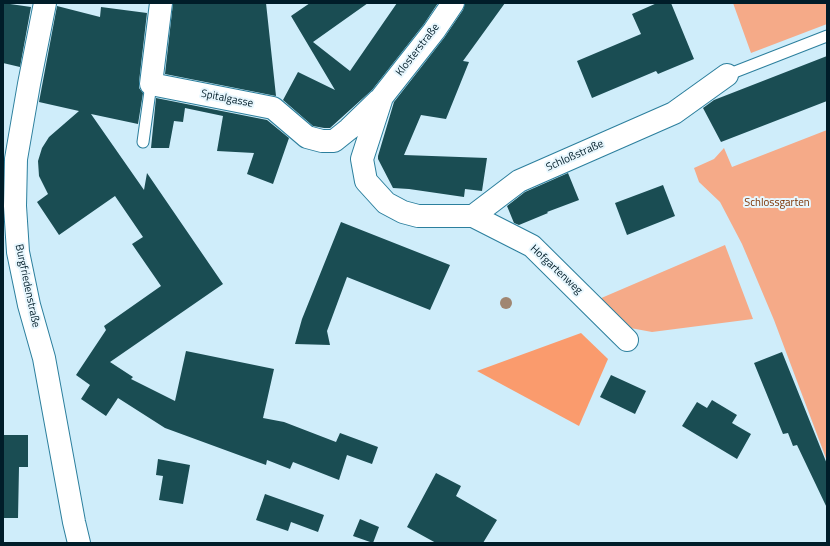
<!DOCTYPE html>
<html>
<head>
<meta charset="utf-8">
<style>
  body { margin:0 }
  #map { position:relative; width:830px; height:546px; overflow:hidden; background:#cfedfa; font-family:"Titillium Web",sans-serif }
  canvas { display:block }
  .frame { position:absolute; inset:0; border:4px solid #001d29; pointer-events:none }
</style>
</head>
<body>
<div id="map">
<canvas width="830" height="546"></canvas>
<div class="frame"></div>
</div>
<script>
const ctx = document.querySelector('canvas').getContext('2d');
ctx.lineJoin = 'round';
function fill(path, color) {
  ctx.fillStyle = color;
  ctx.fill(path, 'evenodd');
}
function strokePath(path, color, width, dash) {
  ctx.strokeStyle = color;
  ctx.lineWidth = width;
  ctx.lineCap = dash ? 'butt' : 'round';
  ctx.setLineDash(dash || []);
  ctx.stroke(path);
}
function label(font, color, halo, rows, align = 'center') {
  ctx.font = font + ' "Titillium Web",sans-serif';
  ctx.lineWidth = 4;
  ctx.setLineDash([]);
  ctx.textBaseline = 'middle';
  ctx.strokeStyle = halo;
  ctx.fillStyle = color;
  for (const [text, x, y, turn = 0] of rows) {
    ctx.save();
    ctx.translate(x, y);
    ctx.rotate((+turn || 0) * Math.PI / 180);
    ctx.textAlign = isNaN(turn) ? turn : align;
    if (halo) ctx.strokeText(text, 0, 0);
    ctx.fillText(text, 0, 0);
    ctx.restore();
  }
}
const green = new Path2D(`
  M 733,3 L 827,3 L 827,24 L 751,53 Z
  M 827,130 L 827,461 L 774,320 L 742,244 L 720,202 L 699,182 L 694,168 L 714,159 L 724,148 L 732,167 Z
  M 725,245 L 753,319 L 652,332 L 625,327 L 599,299 Z`);
const forest = new Path2D(`
  M 581,333 L 608,359 L 579,426 L 477,371 Z`);
const building = new Path2D(`
  M 3,3 L 31,7 L 20,67 L 3,63 Z
  M 173,3 L 266,3 L 276,96 L 165,74 Z
  M 310,3 L 368,3 L 313,42 L 350,71 L 397,3 L 438,3 L 424,24 L 372,90 L 330,128 L 324,128 L 313,126 L 283,100 L 298,72 L 335,90 L 291,16 Z
  M 465,3 L 505,3 L 463,61 L 469,62 L 446,119 L 421,115 L 404,155 L 487,158 L 482,191 L 465,189 L 464,197 L 409,189 L 393,188 L 378,159 L 378,156 L 394,102 L 444,38 L 463,10 Z
  M 657,3 L 671,3 L 694,59 L 658,74 L 656,71 L 592,98 L 577,61 L 641,34 L 632,14 Z
  M 57,6 L 100,17 L 101,7 L 147,13 L 139,82 L 139,88 L 143,93 L 138,124 L 91,114 L 144,190 L 147,173 L 223,284 L 110,362 L 133,377 L 131,379 L 175,401 L 186,351 L 274,369 L 263,418 L 284,422 L 336,442 L 340,433 L 378,447 L 372,464 L 347,455 L 339,480 L 293,462 L 290,469 L 267,460 L 266,465 L 165,428 L 118,398 L 106,416 L 81,399 L 90,385 L 76,375 L 106,330 L 104,326 L 161,286 L 132,244 L 143,237 L 115,196 L 59,235 L 37,202 L 48,194 L 39,176 L 38,161 L 42,148 L 49,137 L 79,111 L 39,102 Z
  M 827,56 L 827,101 L 721,142 L 703,108 L 714,100 Z
  M 156,98 L 267,120 L 289,138 L 273,184 L 247,174 L 254,153 L 217,151 L 223,116 L 185,108 L 183,122 L 174,121 L 169,148 L 151,148 Z
  M 568,173 L 579,200 L 547,212 L 548,213 L 519,225 L 514,223 L 507,206 L 525,192 Z
  M 663,185 L 675,216 L 627,235 L 615,203 Z
  M 341,222 L 450,265 L 430,310 L 347,277 L 327,331 L 330,345 L 295,344 L 302,319 Z
  M 782,352 L 827,464 L 827,508 L 797,445 L 793,446 L 788,433 L 783,434 L 754,363 Z
  M 611,375 L 646,391 L 635,414 L 600,397 Z
  M 712,400 L 737,415 L 732,423 L 751,434 L 737,459 L 682,426 L 697,402 L 707,408 Z
  M 3,435 L 28,435 L 28,467 L 19,467 L 18,518 L 3,518 Z
  M 158,459 L 190,465 L 183,504 L 159,500 L 163,476 L 156,475 Z
  M 436,473 L 461,486 L 456,496 L 497,520 L 483,543 L 436,543 L 407,527 Z
  M 265,494 L 324,515 L 318,532 L 291,522 L 288,531 L 256,520 Z
  M 360,519 L 379,527 L 373,543 L 353,536 Z`);
const lane = new Path2D(`
  M 727,75 L 827,36
  M 143,142 L 151,84`);
const street = new Path2D(`
  M 45,3 L 29,84 L 16,159 L 15,206 L 18,252 L 29,305 L 44,358 L 74,522 L 79,543
  M 161,3 L 151,84 L 273,108 L 307,137 L 322,141 L 334,141 L 349,129 L 379,100
  M 453,3 L 434,31 L 382,97 L 362,159 L 366,181 L 386,203 L 403,212 L 418,216 L 473,216 L 519,181 L 674,113 L 727,75
  M 473,216 L 532,246 L 627,340`);
const trees = [
  [506,303]
];
const streetNames = [
  ["Klosterstraße",418,50,-52],
  ["Spitalgasse",227,99,11],
  ["Schloßstraße",575,156,-24],
  ["Hofgartenweg",556,270,43],
  ["Burgfriedenstraße",27,286,78]
];
const parkNames = [
  ["Schlossgarten",777,203]
];
fill(green, '#f5aa88');
fill(forest, '#fa9b6d');
fill(building, '#1a4d53');
strokePath(lane, '#2c7f9d', 13);
strokePath(street, '#2c7f9d', 24);
strokePath(lane, '#fff', 11);
strokePath(street, '#fff', 22);
ctx.fillStyle = '#a08671';
for (const [x, y] of trees) {
  ctx.beginPath();
  ctx.arc(x, y, 6, 0, 2 * Math.PI);
  ctx.fill();
}
label('11px', '#001d29', '#e8f7fe', streetNames);
label('11px', '#7a3101', '#e8f7fe', parkNames);
</script>
</body>
</html>
